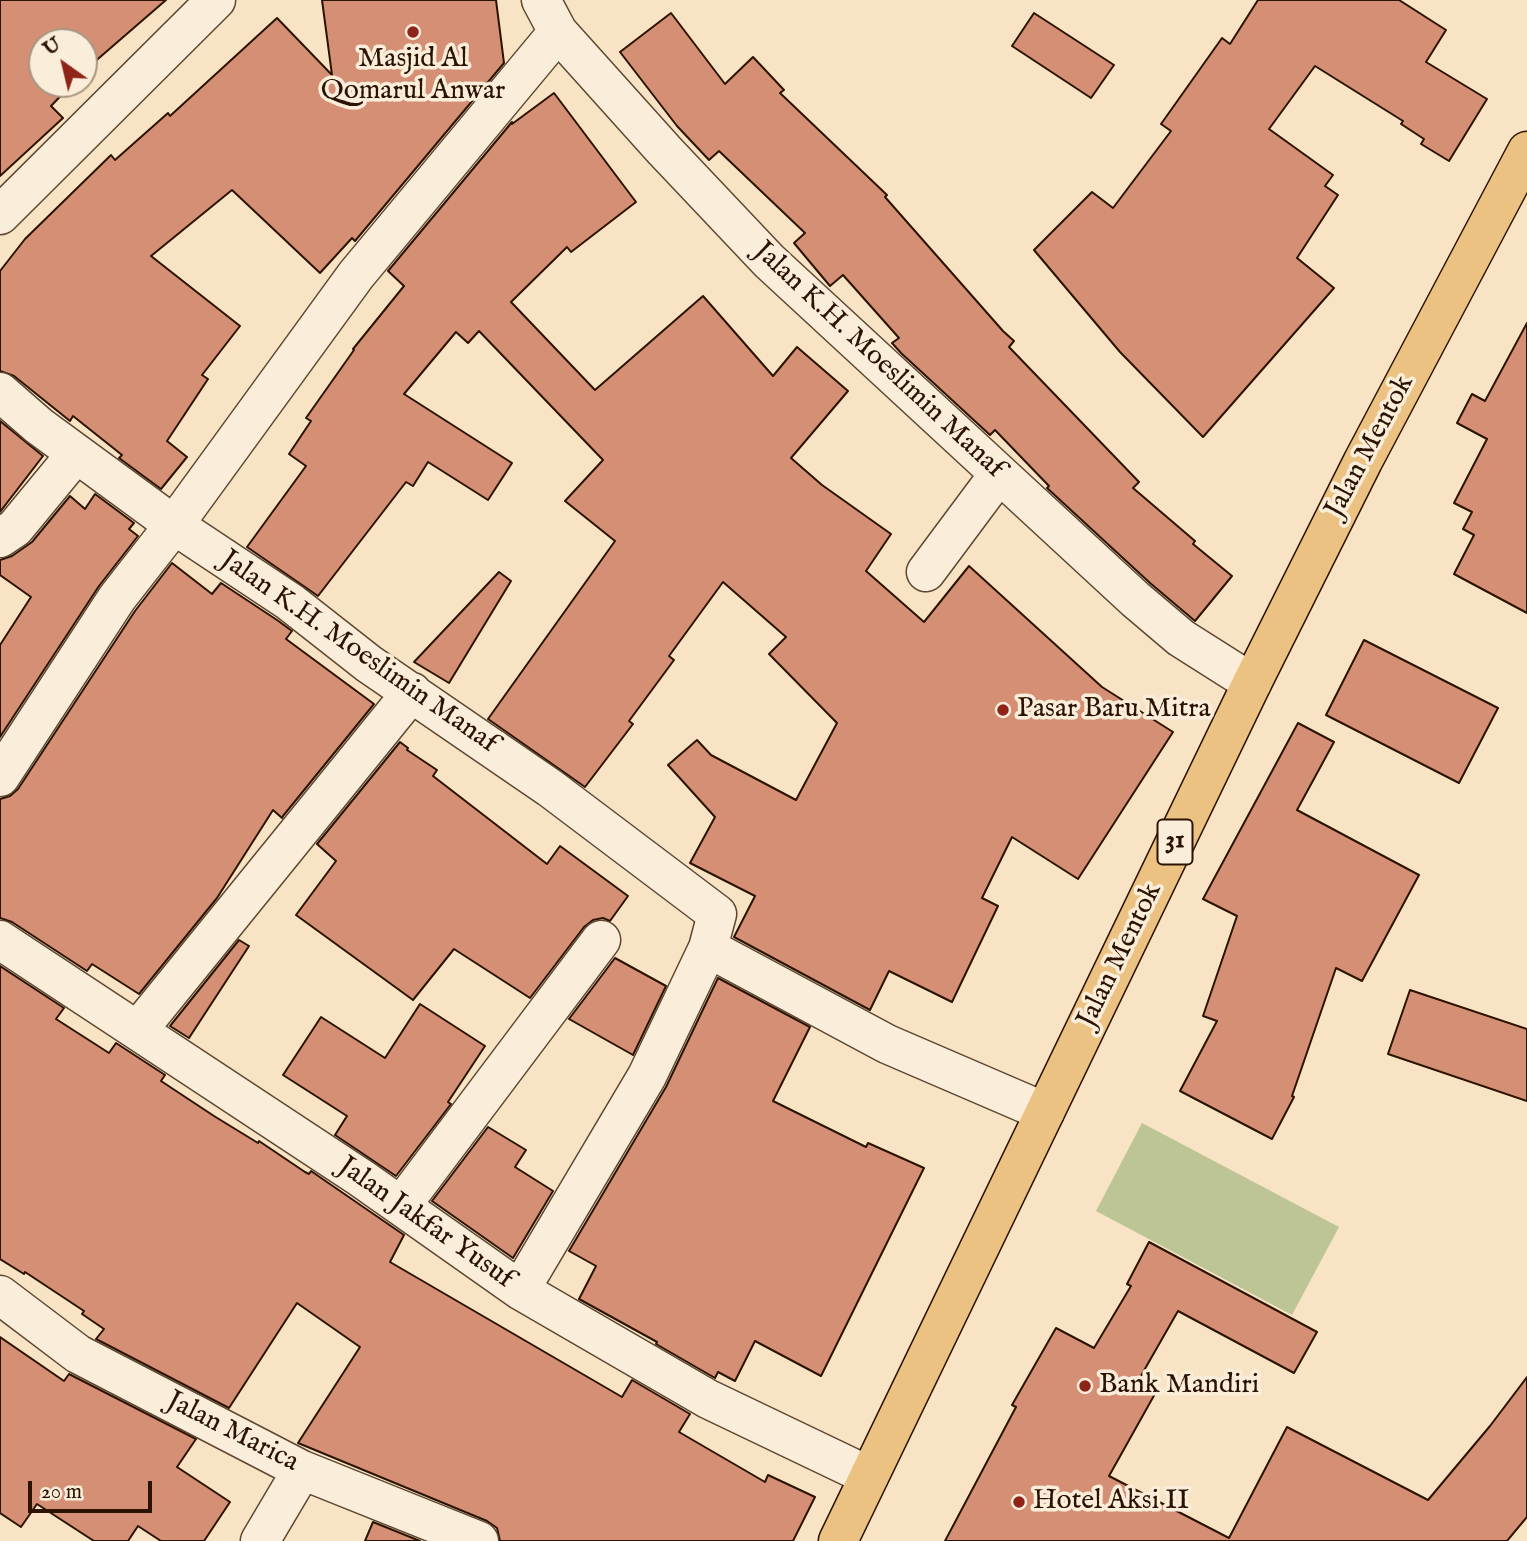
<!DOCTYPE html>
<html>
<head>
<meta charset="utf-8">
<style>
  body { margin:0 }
  #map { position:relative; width:1527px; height:1541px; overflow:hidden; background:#f8e4c4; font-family:"IM FELL English",serif }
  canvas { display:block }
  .north { position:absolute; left:28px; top:28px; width:70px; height:70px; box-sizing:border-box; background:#faedd9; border:2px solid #a79682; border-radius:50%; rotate:326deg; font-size:19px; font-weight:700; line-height:28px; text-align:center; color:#2b1300 }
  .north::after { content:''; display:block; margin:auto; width:24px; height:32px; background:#8f2418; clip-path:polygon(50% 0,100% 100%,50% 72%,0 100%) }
  .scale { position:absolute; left:28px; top:1481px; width:124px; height:32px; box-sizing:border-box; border:4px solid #2b1300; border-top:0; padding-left:9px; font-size:21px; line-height:24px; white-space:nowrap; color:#2b1300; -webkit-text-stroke:5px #faedd9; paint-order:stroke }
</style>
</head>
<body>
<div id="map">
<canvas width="1527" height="1541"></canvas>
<div class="north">U</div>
<div class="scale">20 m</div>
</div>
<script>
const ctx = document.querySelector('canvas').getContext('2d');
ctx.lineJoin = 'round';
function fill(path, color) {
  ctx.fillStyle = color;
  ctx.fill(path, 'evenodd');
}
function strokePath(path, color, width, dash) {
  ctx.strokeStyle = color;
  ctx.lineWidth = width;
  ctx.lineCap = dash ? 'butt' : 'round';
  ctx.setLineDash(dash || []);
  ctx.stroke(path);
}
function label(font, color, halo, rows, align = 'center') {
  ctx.font = font + ' "IM FELL English",serif';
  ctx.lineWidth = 7;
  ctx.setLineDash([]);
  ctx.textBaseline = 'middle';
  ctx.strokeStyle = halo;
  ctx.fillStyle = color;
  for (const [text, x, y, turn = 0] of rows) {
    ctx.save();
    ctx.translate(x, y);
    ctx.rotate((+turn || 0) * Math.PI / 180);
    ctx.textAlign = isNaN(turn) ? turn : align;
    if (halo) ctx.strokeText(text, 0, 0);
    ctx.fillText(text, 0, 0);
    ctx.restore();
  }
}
const green = new Path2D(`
  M 1142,1123 L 1339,1227 L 1292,1315 L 1096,1211 Z`);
const building = new Path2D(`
  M 0,0 L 166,0 L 84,71 L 84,42 L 42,42 L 42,84 L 72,84 L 51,106 L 63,118 L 0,176 Z
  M 322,0 L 496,0 L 504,63 L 355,241 L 352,238 L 320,273 L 232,190 L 151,256 L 240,326 L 202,375 L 208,379 L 167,441 L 187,457 L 161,489 L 119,458 L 122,455 L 73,416 L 70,421 L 14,376 L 0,371 L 0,271 L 25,239 L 111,155 L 115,160 L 168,113 L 170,116 L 277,18 L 332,75 Z
  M 1258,0 L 1399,0 L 1446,30 L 1426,62 L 1487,99 L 1449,161 L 1421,144 L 1424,139 L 1401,124 L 1403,121 L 1315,66 L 1269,129 L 1333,175 L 1325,186 L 1338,195 L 1297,258 L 1334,288 L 1203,437 L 1120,352 L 1034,250 L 1092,192 L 1113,208 L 1171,131 L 1161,124 L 1222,38 L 1230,44 Z
  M 671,13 L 725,84 L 753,57 L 784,90 L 780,93 L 887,195 L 885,197 L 1003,331 L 1014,341 L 1009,347 L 1139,482 L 1133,488 L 1195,541 L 1193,544 L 1232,576 L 1195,621 L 1150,583 L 1047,488 L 1049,486 L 995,430 L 990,435 L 901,353 L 892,343 L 899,338 L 843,275 L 830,286 L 794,243 L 805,233 L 719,151 L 709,160 L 677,126 L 620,52 Z
  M 1034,13 L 1114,65 L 1091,98 L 1012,46 Z
  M 554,93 L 636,202 L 571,252 L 567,247 L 511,302 L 595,390 L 703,296 L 773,376 L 797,347 L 848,391 L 791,458 L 822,485 L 891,534 L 866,571 L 924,622 L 969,566 L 1102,687 L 1173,732 L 1078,879 L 1012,837 L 982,898 L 998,906 L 952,1002 L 889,971 L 870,1010 L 734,937 L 755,896 L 690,863 L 715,817 L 668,765 L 697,740 L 711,755 L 796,800 L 837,723 L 769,654 L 786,637 L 723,582 L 669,656 L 674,660 L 629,721 L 633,724 L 585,787 L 488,719 L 615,541 L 565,501 L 603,460 L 479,331 L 468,343 L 456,332 L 404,394 L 512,463 L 488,500 L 428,462 L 413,486 L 406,482 L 318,596 L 247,547 L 306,466 L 289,454 L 311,421 L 306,418 L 354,350 L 353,349 L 404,286 L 388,271 L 512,122 L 512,124 Z
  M 1527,323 L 1527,613 L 1454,574 L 1474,535 L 1463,529 L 1472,512 L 1454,503 L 1487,439 L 1457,423 L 1472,394 L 1485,401 Z
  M 0,421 L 43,456 L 0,512 Z
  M 95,494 L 134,523 L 129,529 L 138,536 L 99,586 L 0,737 L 0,645 L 31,597 L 0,575 L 0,560 L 12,556 L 32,542 L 70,496 L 85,509 Z
  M 172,563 L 212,594 L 221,583 L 277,620 L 292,631 L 286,639 L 374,704 L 283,816 L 282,818 L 273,810 L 217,898 L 139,994 L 92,964 L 87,971 L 12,922 L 0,918 L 0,799 L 10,796 L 18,789 L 135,611 Z
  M 499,572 L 511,581 L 449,683 L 414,662 Z
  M 1364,640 L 1498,708 L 1459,783 L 1326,715 Z
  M 1298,723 L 1334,742 L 1297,810 L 1419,875 L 1362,981 L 1336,968 L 1292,1096 L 1294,1097 L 1272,1139 L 1180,1091 L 1217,1021 L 1203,1016 L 1237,916 L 1203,899 Z
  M 400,742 L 408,748 L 407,750 L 437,770 L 433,776 L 547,864 L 560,846 L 628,896 L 610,921 L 603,918 L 593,920 L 584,927 L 530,998 L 454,949 L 413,1000 L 296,915 L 336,861 L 317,844 Z
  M 239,940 L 249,946 L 189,1038 L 170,1026 Z
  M 615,958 L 666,986 L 633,1055 L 569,1019 Z
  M 0,966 L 64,1008 L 56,1019 L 109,1053 L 116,1043 L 165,1075 L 161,1081 L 214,1116 L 258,1143 L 259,1141 L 305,1172 L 309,1174 L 311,1171 L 404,1235 L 390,1262 L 622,1397 L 632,1380 L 690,1414 L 679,1432 L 765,1482 L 768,1475 L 815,1497 L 793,1541 L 500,1541 L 497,1528 L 487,1521 L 298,1443 L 360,1347 L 297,1303 L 229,1408 L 96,1339 L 104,1329 L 82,1314 L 84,1311 L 25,1272 L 24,1274 L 0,1259 Z
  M 718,978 L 810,1027 L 773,1101 L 866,1147 L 868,1143 L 924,1168 L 821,1376 L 755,1341 L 735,1381 L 718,1372 L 715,1378 L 656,1344 L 657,1342 L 579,1299 L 596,1266 L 569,1251 L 666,1087 Z
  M 1410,990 L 1527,1029 L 1527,1101 L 1388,1054 Z
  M 420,1004 L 485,1046 L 448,1102 L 451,1104 L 396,1176 L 335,1135 L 347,1116 L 283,1075 L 321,1017 L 385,1058 Z
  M 488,1127 L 526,1150 L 515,1167 L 553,1191 L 513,1258 L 432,1201 Z
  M 1149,1242 L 1317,1332 L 1294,1373 L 1178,1311 L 1138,1381 L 1156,1392 L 1109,1476 L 1229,1538 L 1287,1427 L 1428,1500 L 1490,1426 L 1527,1377 L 1527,1517 L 1507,1541 L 945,1541 L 1016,1407 L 1012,1405 L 1056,1328 L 1094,1348 L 1131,1286 L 1127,1284 Z
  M 0,1337 L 64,1381 L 69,1374 L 196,1439 L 177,1467 L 230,1502 L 204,1541 L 161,1541 L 138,1526 L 128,1541 L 94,1541 L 37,1504 L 21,1527 L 0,1513 Z
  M 373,1522 L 420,1541 L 365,1541 Z`);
const street = new Path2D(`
  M 541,0 L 558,32 L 664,150 L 769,261 L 1135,599 L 1181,638 L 1252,683
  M 0,215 L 216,0
  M 0,392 L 39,426 L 174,525 L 290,602 L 369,664 L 550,788 L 717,914 L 708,948 L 647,1076 L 520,1290
  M 0,538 L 15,528 L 76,454
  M 926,572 L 999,474
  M 0,777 L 117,598 L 174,525 L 356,275 L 558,32
  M 0,940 L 361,1178 L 520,1290 L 708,1399 L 869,1476
  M 708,948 L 887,1044 L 1045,1112
  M 138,1030 L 412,692
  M 401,1206 L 601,940
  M 0,1295 L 78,1354 L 302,1470 L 479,1541
  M 260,1541 L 302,1470`);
const highway = new Path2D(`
  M 838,1541 L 1252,683 L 1363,461 L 1527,151`);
const markers = [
  [413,32,7,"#8f2418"],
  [1003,710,7,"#8f2418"],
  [1085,1386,7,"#8f2418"],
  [1019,1502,7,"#8f2418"]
];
const shields = [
  [1175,842,35]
];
const shieldNames = [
  ["31",1175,842]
];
const poiNames = [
  ["Masjid Al",413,60,"center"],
  ["Qomarul Anwar",413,92,"center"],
  ["Pasar Baru Mitra",1017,710],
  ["Bank Mandiri",1099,1386],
  ["Hotel Aksi II",1033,1502]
];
const streetNames = [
  ["Jalan K.H. Moeslimin Manaf",878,361,43],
  ["Jalan Mentok",1371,447,-62],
  ["Jalan K.H. Moeslimin Manaf",358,653,35],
  ["Jalan Mentok",1121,956,-64],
  ["Jalan Jakfar Yusuf",425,1224,35],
  ["Jalan Marica",232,1433,27]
];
fill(green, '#bdc495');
fill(building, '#d48f75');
strokePath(building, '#2b1300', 2);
strokePath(street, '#5e4731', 41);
strokePath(highway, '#2b1300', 41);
strokePath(street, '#faedd9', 38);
strokePath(highway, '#ecc282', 38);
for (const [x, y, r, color] of markers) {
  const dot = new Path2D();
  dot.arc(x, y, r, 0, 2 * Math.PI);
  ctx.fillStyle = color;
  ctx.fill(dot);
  strokePath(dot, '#faedd9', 2.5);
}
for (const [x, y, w] of shields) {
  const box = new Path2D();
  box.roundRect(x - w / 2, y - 22.5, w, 45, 5);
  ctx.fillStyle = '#faedd9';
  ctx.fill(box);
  strokePath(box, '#2b1300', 2);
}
label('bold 26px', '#2b1300', null, shieldNames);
label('28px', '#2b1300', '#faedd9', poiNames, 'left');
label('28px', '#2b1300', '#faedd9', streetNames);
</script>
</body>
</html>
